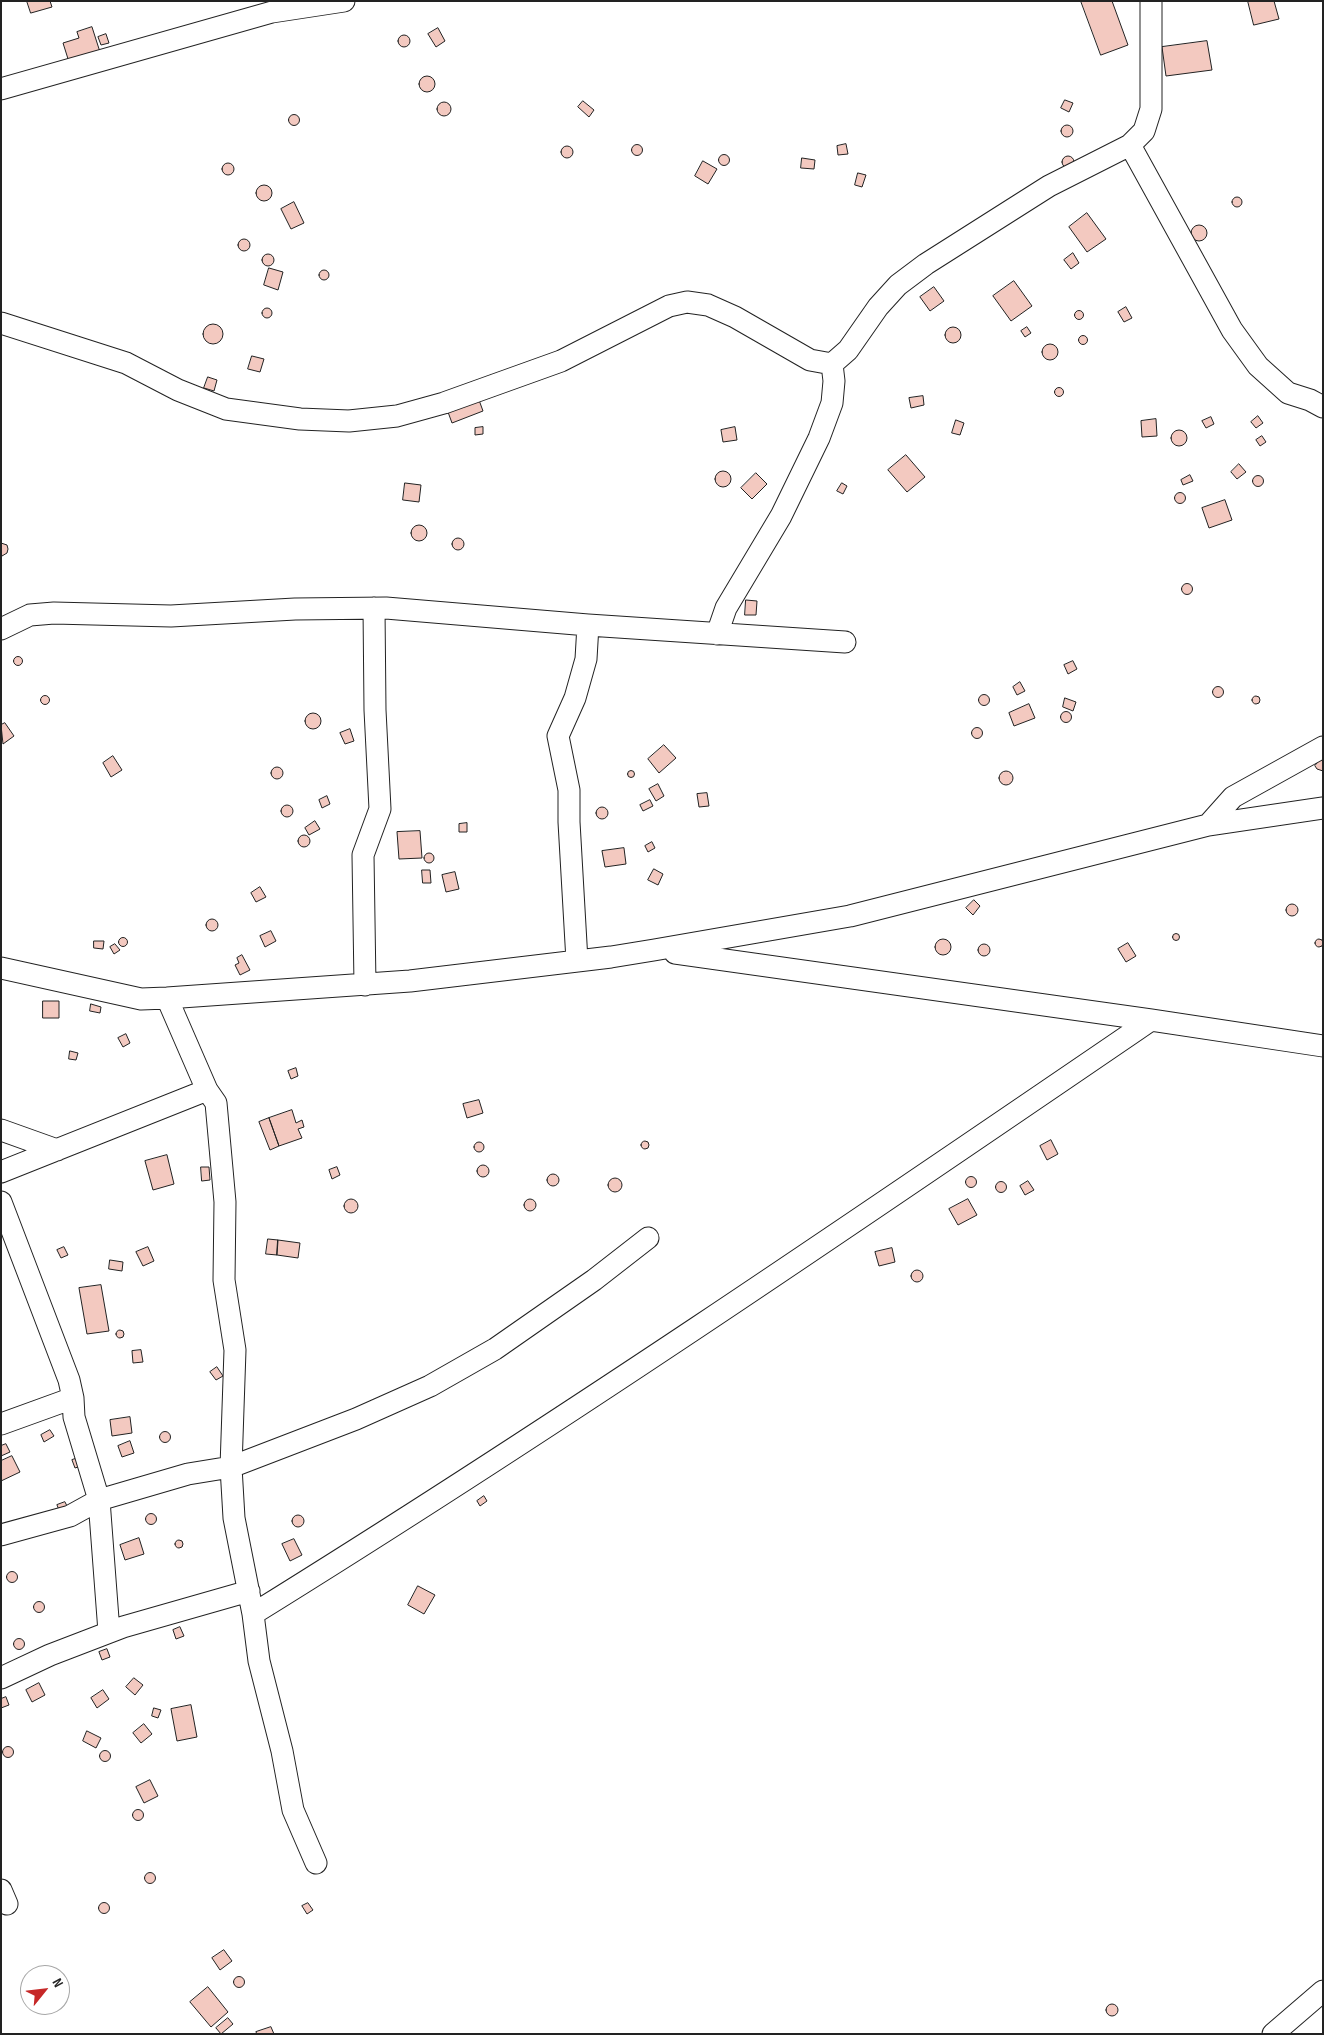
<!DOCTYPE html>
<html>
<head>
<meta charset="utf-8">
<style>
  body { margin:0 }
  #map { position:relative; width:1324px; height:2035px; overflow:hidden; background:#fff; font-family:"Sofia Sans Condensed",sans-serif }
  canvas { display:block }
  .frame { position:absolute; inset:0; border:2px solid #222; pointer-events:none }
  .north { position:absolute; left:20px; top:1965px; width:50px; height:50px; box-sizing:border-box; background:#fff; border:1px solid #a7a7a7; border-radius:50%; rotate:61deg; font-size:14px; font-weight:700; line-height:20px; text-align:center; color:#222 }
  .north::after { content:''; display:block; margin:auto; width:18px; height:22px; background:#c62828; clip-path:polygon(50% 0,100% 100%,50% 72%,0 100%) }
</style>
</head>
<body>
<div id="map">
<canvas width="1324" height="2035"></canvas>
<div class="frame"></div>
<div class="north">N</div>
</div>
<script>
const ctx = document.querySelector('canvas').getContext('2d');
ctx.lineJoin = 'round';
function fill(path, color) {
  ctx.fillStyle = color;
  ctx.fill(path, 'evenodd');
}
function strokePath(path, color, width, dash) {
  ctx.strokeStyle = color;
  ctx.lineWidth = width;
  ctx.lineCap = dash ? 'butt' : 'round';
  ctx.setLineDash(dash || []);
  ctx.stroke(path);
}
const building = new Path2D(`
  M 27,1 L 50,1 L 52,7 L 31,13 Z
  M 1081,1 L 1112,1 L 1128,45 L 1101,55 Z
  M 1248,1 L 1274,1 L 1279,19 L 1254,25 Z
  M 92,27 L 100,52 L 69,62 L 63,43 L 79,38 L 77,32 Z
  M 438,28 L 445,41 L 436,47 L 428,34 Z
  M 106,34 L 109,43 L 101,45 L 98,37 Z
  M398 41a6 6 0 1 1 12 0a6 6 0 1 1-12 0Z
  M 1207,41 L 1212,70 L 1166,76 L 1162,47 Z
  M419 84a8 8 0 1 1 16 0a8 8 0 1 1-16 0Z
  M 1065,100 L 1073,103 L 1069,112 L 1061,108 Z
  M 583,101 L 594,110 L 589,117 L 578,107 Z
  M437 109a7 7 0 1 1 14 0a7 7 0 1 1-14 0Z
  M288.5 120a5.5 5.5 0 1 1 11 0a5.5 5.5 0 1 1-11 0Z
  M1061 131a6 6 0 1 1 12 0a6 6 0 1 1-12 0Z
  M 846,144 L 848,154 L 838,155 L 837,146 Z
  M631.5 150a5.5 5.5 0 1 1 11 0a5.5 5.5 0 1 1-11 0Z
  M561 152a6 6 0 1 1 12 0a6 6 0 1 1-12 0Z
  M718.5 160a5.5 5.5 0 1 1 11 0a5.5 5.5 0 1 1-11 0Z
  M1062 162a6 6 0 1 1 12 0a6 6 0 1 1-12 0Z
  M 802,158 L 815,160 L 814,169 L 801,168 Z
  M 703,161 L 717,169 L 708,184 L 695,176 Z
  M222 169a6 6 0 1 1 12 0a6 6 0 1 1-12 0Z
  M 858,173 L 866,175 L 862,187 L 855,185 Z
  M256 193a8 8 0 1 1 16 0a8 8 0 1 1-16 0Z
  M1232 202a5 5 0 1 1 10 0a5 5 0 1 1-10 0Z
  M 294,202 L 304,223 L 291,229 L 281,209 Z
  M 1087,213 L 1106,239 L 1087,252 L 1069,227 Z
  M1191 233a8 8 0 1 1 16 0a8 8 0 1 1-16 0Z
  M238 245a6 6 0 1 1 12 0a6 6 0 1 1-12 0Z
  M 1073,253 L 1079,263 L 1071,269 L 1064,260 Z
  M262 260a6 6 0 1 1 12 0a6 6 0 1 1-12 0Z
  M 269,268 L 283,272 L 278,290 L 264,285 Z
  M319 275a5 5 0 1 1 10 0a5 5 0 1 1-10 0Z
  M 1014,281 L 1032,306 L 1011,321 L 993,296 Z
  M 934,287 L 944,301 L 930,311 L 920,297 Z
  M 1126,307 L 1132,318 L 1124,322 L 1118,312 Z
  M262 313a5 5 0 1 1 10 0a5 5 0 1 1-10 0Z
  M1074.5 315a4.5 4.5 0 1 1 9 0a4.5 4.5 0 1 1-9 0Z
  M203 334a10 10 0 1 1 20 0a10 10 0 1 1-20 0Z
  M 1027,327 L 1031,333 L 1025,337 L 1021,331 Z
  M945 335a8 8 0 1 1 16 0a8 8 0 1 1-16 0Z
  M1078.5 340a4.5 4.5 0 1 1 9 0a4.5 4.5 0 1 1-9 0Z
  M1042 352a8 8 0 1 1 16 0a8 8 0 1 1-16 0Z
  M 252,356 L 264,359 L 260,372 L 248,369 Z
  M 208,377 L 217,380 L 214,391 L 204,388 Z
  M1054.5 392a4.5 4.5 0 1 1 9 0a4.5 4.5 0 1 1-9 0Z
  M 923,396 L 924,405 L 911,408 L 909,398 Z
  M 479,400 L 483,411 L 452,423 L 448,412 Z
  M 1258,416 L 1263,423 L 1256,428 L 1251,422 Z
  M 1211,417 L 1214,424 L 1206,428 L 1202,421 Z
  M 1156,419 L 1157,436 L 1142,437 L 1141,421 Z
  M 956,420 L 964,423 L 960,435 L 952,433 Z
  M 483,427 L 483,434 L 475,435 L 475,428 Z
  M 735,427 L 737,440 L 723,442 L 721,430 Z
  M1171 438a8 8 0 1 1 16 0a8 8 0 1 1-16 0Z
  M 1262,436 L 1266,442 L 1260,446 L 1256,440 Z
  M 906,455 L 925,477 L 907,492 L 888,470 Z
  M 1239,464 L 1246,472 L 1237,479 L 1231,472 Z
  M715 479a8 8 0 1 1 16 0a8 8 0 1 1-16 0Z
  M 756,473 L 767,484 L 752,499 L 741,488 Z
  M 1190,475 L 1193,481 L 1183,485 L 1181,480 Z
  M1252.5 481a5.5 5.5 0 1 1 11 0a5.5 5.5 0 1 1-11 0Z
  M 405,483 L 421,485 L 419,502 L 403,500 Z
  M 842,483 L 847,486 L 843,494 L 837,491 Z
  M1174.5 498a5.5 5.5 0 1 1 11 0a5.5 5.5 0 1 1-11 0Z
  M 1225,500 L 1232,520 L 1209,528 L 1202,508 Z
  M411 533a8 8 0 1 1 16 0a8 8 0 1 1-16 0Z
  M452 544a6 6 0 1 1 12 0a6 6 0 1 1-12 0Z
  M 1,543 L 7,545 L 8,549 L 7,553 L 2,556 Z
  M1181.5 589a5.5 5.5 0 1 1 11 0a5.5 5.5 0 1 1-11 0Z
  M 746,600 L 757,601 L 756,615 L 745,615 Z
  M13.5 661a4.5 4.5 0 1 1 9 0a4.5 4.5 0 1 1-9 0Z
  M 1073,661 L 1077,669 L 1068,674 L 1064,665 Z
  M 1020,682 L 1025,691 L 1017,695 L 1013,687 Z
  M1212.5 692a5.5 5.5 0 1 1 11 0a5.5 5.5 0 1 1-11 0Z
  M978.5 700a5.5 5.5 0 1 1 11 0a5.5 5.5 0 1 1-11 0Z
  M40.5 700a4.5 4.5 0 1 1 9 0a4.5 4.5 0 1 1-9 0Z
  M1252 700a4 4 0 1 1 8 0a4 4 0 1 1-8 0Z
  M 1065,698 L 1076,702 L 1073,711 L 1063,707 Z
  M 1029,704 L 1035,718 L 1014,726 L 1009,713 Z
  M1060.5 717a5.5 5.5 0 1 1 11 0a5.5 5.5 0 1 1-11 0Z
  M305 721a8 8 0 1 1 16 0a8 8 0 1 1-16 0Z
  M 5,723 L 14,736 L 3,744 L 1,725 Z
  M971.5 733a5.5 5.5 0 1 1 11 0a5.5 5.5 0 1 1-11 0Z
  M 350,729 L 354,741 L 345,744 L 340,733 Z
  M 664,745 L 676,758 L 659,773 L 648,759 Z
  M 113,756 L 122,770 L 111,777 L 103,763 Z
  M 1320,760 L 1323,760 L 1323,771 L 1317,769 L 1315,766 Z
  M271 773a6 6 0 1 1 12 0a6 6 0 1 1-12 0Z
  M627.5 774a3.5 3.5 0 1 1 7 0a3.5 3.5 0 1 1-7 0Z
  M999 778a7 7 0 1 1 14 0a7 7 0 1 1-14 0Z
  M 658,784 L 664,796 L 656,801 L 649,789 Z
  M 707,793 L 709,806 L 699,807 L 697,794 Z
  M 327,796 L 330,804 L 322,808 L 319,800 Z
  M 650,800 L 653,806 L 643,811 L 640,805 Z
  M281 811a6 6 0 1 1 12 0a6 6 0 1 1-12 0Z
  M596 813a6 6 0 1 1 12 0a6 6 0 1 1-12 0Z
  M 315,821 L 320,829 L 309,835 L 305,828 Z
  M 467,823 L 467,832 L 459,832 L 459,824 Z
  M 420,831 L 422,858 L 399,859 L 397,832 Z
  M298 841a6 6 0 1 1 12 0a6 6 0 1 1-12 0Z
  M 652,842 L 655,848 L 648,852 L 645,846 Z
  M 624,848 L 626,864 L 605,867 L 602,851 Z
  M424 858a5 5 0 1 1 10 0a5 5 0 1 1-10 0Z
  M 654,869 L 663,874 L 658,885 L 648,880 Z
  M 422,870 L 430,870 L 431,883 L 423,883 Z
  M 455,872 L 459,889 L 446,892 L 442,875 Z
  M 260,887 L 266,897 L 256,902 L 251,893 Z
  M 974,900 L 980,906 L 973,915 L 966,908 Z
  M1286 910a6 6 0 1 1 12 0a6 6 0 1 1-12 0Z
  M206 925a6 6 0 1 1 12 0a6 6 0 1 1-12 0Z
  M 271,931 L 276,941 L 265,947 L 260,936 Z
  M1172.5 937a3.5 3.5 0 1 1 7 0a3.5 3.5 0 1 1-7 0Z
  M118.5 942a4.5 4.5 0 1 1 9 0a4.5 4.5 0 1 1-9 0Z
  M1315 943a4 4 0 1 1 8 0a4 4 0 1 1-8 0Z
  M935 947a8 8 0 1 1 16 0a8 8 0 1 1-16 0Z
  M 94,941 L 104,941 L 103,949 L 94,948 Z
  M 1128,943 L 1136,956 L 1126,962 L 1118,949 Z
  M 115,944 L 120,950 L 114,954 L 110,947 Z
  M978 950a6 6 0 1 1 12 0a6 6 0 1 1-12 0Z
  M 242,955 L 250,970 L 240,975 L 235,965 L 239,963 L 237,958 Z
  M 43,1001 L 59,1001 L 59,1018 L 43,1018 Z
  M 91,1004 L 101,1007 L 100,1013 L 90,1011 Z
  M 126,1034 L 130,1043 L 123,1047 L 118,1038 Z
  M 70,1051 L 78,1053 L 76,1060 L 69,1059 Z
  M 296,1068 L 298,1076 L 291,1079 L 288,1071 Z
  M 479,1100 L 483,1113 L 467,1118 L 463,1104 Z
  M 292,1110 L 296,1123 L 302,1120 L 304,1127 L 298,1129 L 302,1138 L 279,1146 L 269,1118 Z
  M 269,1118 L 279,1146 L 270,1150 L 259,1122 Z
  M 1051,1140 L 1058,1154 L 1047,1160 L 1040,1146 Z
  M641 1145a4 4 0 1 1 8 0a4 4 0 1 1-8 0Z
  M474 1147a5 5 0 1 1 10 0a5 5 0 1 1-10 0Z
  M 167,1155 L 174,1184 L 153,1190 L 145,1161 Z
  M477 1171a6 6 0 1 1 12 0a6 6 0 1 1-12 0Z
  M 201,1167 L 209,1167 L 210,1180 L 202,1181 Z
  M 337,1167 L 340,1175 L 332,1179 L 329,1170 Z
  M547 1180a6 6 0 1 1 12 0a6 6 0 1 1-12 0Z
  M965.5 1182a5.5 5.5 0 1 1 11 0a5.5 5.5 0 1 1-11 0Z
  M608 1185a7 7 0 1 1 14 0a7 7 0 1 1-14 0Z
  M 1028,1181 L 1034,1190 L 1025,1195 L 1020,1186 Z
  M995.5 1187a5.5 5.5 0 1 1 11 0a5.5 5.5 0 1 1-11 0Z
  M524 1205a6 6 0 1 1 12 0a6 6 0 1 1-12 0Z
  M 968,1199 L 977,1215 L 958,1225 L 949,1209 Z
  M344 1206a7 7 0 1 1 14 0a7 7 0 1 1-14 0Z
  M 268,1239 L 278,1240 L 277,1255 L 266,1254 Z
  M 278,1240 L 300,1243 L 298,1258 L 277,1255 Z
  M 64,1247 L 68,1255 L 61,1258 L 57,1250 Z
  M 148,1247 L 154,1261 L 143,1266 L 136,1252 Z
  M 892,1248 L 895,1262 L 879,1266 L 875,1252 Z
  M 110,1260 L 123,1262 L 122,1271 L 109,1269 Z
  M911 1276a6 6 0 1 1 12 0a6 6 0 1 1-12 0Z
  M 101,1285 L 109,1331 L 87,1334 L 79,1288 Z
  M116 1334a4 4 0 1 1 8 0a4 4 0 1 1-8 0Z
  M 141,1350 L 143,1362 L 133,1363 L 132,1351 Z
  M 217,1367 L 223,1376 L 216,1380 L 210,1372 Z
  M 130,1417 L 132,1433 L 112,1436 L 110,1420 Z
  M 50,1430 L 54,1436 L 44,1442 L 41,1435 Z
  M159.5 1437a5.5 5.5 0 1 1 11 0a5.5 5.5 0 1 1-11 0Z
  M 130,1441 L 134,1453 L 122,1457 L 118,1446 Z
  M 6,1444 L 10,1452 L 1,1456 L 1,1446 Z
  M 12,1456 L 20,1472 L 1,1481 L 1,1461 Z
  M 81,1457 L 84,1465 L 75,1468 L 72,1460 Z
  M 484,1496 L 487,1501 L 480,1506 L 477,1501 Z
  M 65,1502 L 67,1506 L 59,1510 L 57,1505 Z
  M145.5 1519a5.5 5.5 0 1 1 11 0a5.5 5.5 0 1 1-11 0Z
  M292 1521a6 6 0 1 1 12 0a6 6 0 1 1-12 0Z
  M 139,1538 L 144,1554 L 125,1560 L 120,1545 Z
  M 294,1539 L 302,1555 L 290,1561 L 282,1544 Z
  M175 1544a4 4 0 1 1 8 0a4 4 0 1 1-8 0Z
  M6.5 1577a5.5 5.5 0 1 1 11 0a5.5 5.5 0 1 1-11 0Z
  M 418,1586 L 435,1595 L 424,1614 L 408,1605 Z
  M33.5 1607a5.5 5.5 0 1 1 11 0a5.5 5.5 0 1 1-11 0Z
  M 180,1627 L 184,1636 L 176,1639 L 173,1630 Z
  M13.5 1644a5.5 5.5 0 1 1 11 0a5.5 5.5 0 1 1-11 0Z
  M 107,1649 L 110,1657 L 102,1660 L 99,1652 Z
  M 134,1678 L 143,1685 L 135,1695 L 126,1687 Z
  M 39,1683 L 45,1695 L 32,1702 L 26,1690 Z
  M 103,1690 L 109,1699 L 97,1708 L 91,1698 Z
  M 6,1697 L 9,1705 L 1,1708 L 1,1699 Z
  M 191,1705 L 197,1737 L 177,1741 L 171,1709 Z
  M 154,1708 L 161,1710 L 158,1718 L 152,1716 Z
  M 144,1724 L 152,1734 L 141,1743 L 133,1733 Z
  M 87,1731 L 101,1738 L 96,1748 L 83,1741 Z
  M2.5 1752a5.5 5.5 0 1 1 11 0a5.5 5.5 0 1 1-11 0Z
  M99.5 1756a5.5 5.5 0 1 1 11 0a5.5 5.5 0 1 1-11 0Z
  M 150,1780 L 158,1796 L 144,1803 L 136,1787 Z
  M132.5 1815a5.5 5.5 0 1 1 11 0a5.5 5.5 0 1 1-11 0Z
  M144.5 1878a5.5 5.5 0 1 1 11 0a5.5 5.5 0 1 1-11 0Z
  M98.5 1908a5.5 5.5 0 1 1 11 0a5.5 5.5 0 1 1-11 0Z
  M 308,1903 L 313,1910 L 307,1914 L 302,1906 Z
  M 224,1950 L 232,1961 L 220,1970 L 212,1958 Z
  M233.5 1982a5.5 5.5 0 1 1 11 0a5.5 5.5 0 1 1-11 0Z
  M 208,1987 L 228,2012 L 211,2027 L 190,2002 Z
  M1106 2010a6 6 0 1 1 12 0a6 6 0 1 1-12 0Z
  M 228,2018 L 233,2024 L 221,2034 L 216,2028 Z
  M 271,2027 L 274,2034 L 257,2034 L 256,2032 Z`);
const minor = new Path2D(`
  M 1,89 L 272,12 L 344,1
  M 1130,145 L 1232,330 L 1258,366 L 1288,393 L 1310,400 L 1323,407
  M 1,323 L 126,363 L 178,390 L 226,409 L 300,419 L 349,421 L 397,416 L 444,403 L 561,361 L 669,306 L 687,302 L 708,305 L 735,317 L 810,360 L 832,364 L 848,350 L 878,307 L 898,285 L 926,264 L 1049,186 L 1130,145 L 1144,131 L 1151,109 L 1151,1
  M 1,629 L 30,615 L 54,613 L 171,616 L 295,609 L 386,608 L 588,625 L 845,642
  M 717,634 L 726,608 L 781,516 L 819,438 L 832,403 L 834,381 L 832,364
  M 1208,825 L 1233,797 L 1323,747
  M 675,953 L 1151,1020 L 1323,1046
  M 577,961 L 569,822 L 569,790 L 558,736 L 575,698 L 586,659 L 588,625
  M 1,968 L 141,999 L 167,998 L 410,981 L 611,957 L 654,950 L 850,916 L 1208,825 L 1323,808
  M 365,985 L 363,855 L 380,809 L 375,710 L 374,608
  M 167,998 L 207,1090 L 216,1103 L 225,1202 L 224,1280 L 235,1350 L 231,1467 L 234,1518 L 253,1614 L 259,1661 L 282,1751 L 293,1810 L 316,1863
  M 1,1130 L 57,1150
  M 1,1172 L 207,1090
  M 1,1202 L 69,1380 L 73,1398 L 74,1417 L 99,1500 L 109,1632
  M 1,1424 L 73,1398
  M 1,1535 L 70,1516 L 99,1500 L 188,1474 L 231,1467 L 356,1419 L 430,1386 L 495,1349 L 594,1280 L 648,1238
  M 253,1614 C 558,1425 855,1222 1151,1020
  M 1,1678 L 50,1655 L 123,1627 L 249,1591
  M 1,1890 L 7,1904
  M 1273,2034 L 1323,1991`);
fill(building, '#f3c9c0');
strokePath(building, '#222', 1);
strokePath(minor, '#222', 23);
strokePath(minor, '#fff', 21);
</script>
</body>
</html>
